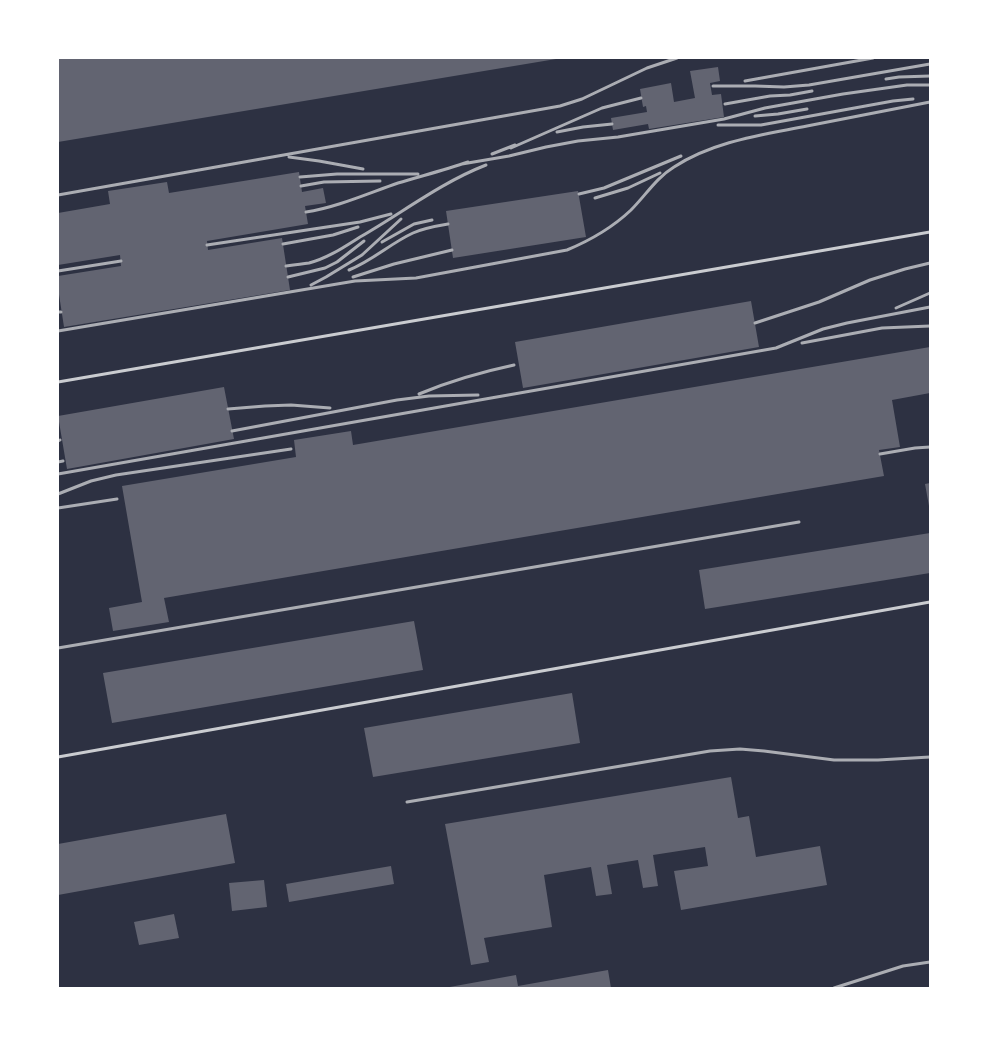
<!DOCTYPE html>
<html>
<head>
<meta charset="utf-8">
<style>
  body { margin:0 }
  #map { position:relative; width:988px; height:1046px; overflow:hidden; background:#2d3142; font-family:Lora,serif }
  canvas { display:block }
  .frame { position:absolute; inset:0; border:59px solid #fff; pointer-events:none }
</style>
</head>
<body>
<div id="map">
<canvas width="988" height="1046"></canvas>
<div class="frame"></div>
</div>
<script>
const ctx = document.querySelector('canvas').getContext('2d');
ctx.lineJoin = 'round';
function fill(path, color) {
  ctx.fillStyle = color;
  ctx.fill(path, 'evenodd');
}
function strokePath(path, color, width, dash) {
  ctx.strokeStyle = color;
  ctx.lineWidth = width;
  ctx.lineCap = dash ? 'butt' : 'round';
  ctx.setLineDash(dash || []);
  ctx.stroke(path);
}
const building = new Path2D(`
  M 58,58 L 555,58 L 556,59 L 58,142 Z
  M 718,67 L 720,81 L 710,83 L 712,95 L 721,94 L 724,117 L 649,129 L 648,124 L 613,130 L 611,118 L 647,112 L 646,106 L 643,107 L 640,89 L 671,83 L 674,102 L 695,98 L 690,71 Z
  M 299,172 L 302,192 L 323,188 L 326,203 L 305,206 L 308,224 L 207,241 L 208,250 L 282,238 L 290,290 L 64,327 L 58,288 L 58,276 L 121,266 L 120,255 L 58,265 L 58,213 L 110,204 L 108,191 L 167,182 L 169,193 Z
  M 578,191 L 586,237 L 453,258 L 446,211 Z
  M 751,301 L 759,347 L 523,388 L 515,342 Z
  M 930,347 L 930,393 L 892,400 L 900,447 L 879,450 L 884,476 L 164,598 L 169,622 L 113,631 L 109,608 L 142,602 L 122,486 L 296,457 L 294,440 L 351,431 L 353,445 Z
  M 224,387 L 234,439 L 67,469 L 58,416 Z
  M 930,483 L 930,506 L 929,506 L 925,484 Z
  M 930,533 L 930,573 L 705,609 L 699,570 Z
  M 414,621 L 423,670 L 112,723 L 103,673 Z
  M 572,693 L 580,743 L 373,777 L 364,728 Z
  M 731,777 L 738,818 L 749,816 L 756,857 L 820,846 L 827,885 L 681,910 L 674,871 L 708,866 L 705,847 L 653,855 L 658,886 L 643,888 L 638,860 L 607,865 L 612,894 L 596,896 L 591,867 L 544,875 L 552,927 L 484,938 L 489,962 L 471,965 L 445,824 Z
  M 226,814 L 235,863 L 58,895 L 58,844 Z
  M 391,866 L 394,884 L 289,902 L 286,884 Z
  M 264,880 L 267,907 L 232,911 L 229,883 Z
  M 174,914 L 179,938 L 139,945 L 134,922 Z
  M 608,970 L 611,988 L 444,988 L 516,975 L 518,986 Z`);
const service = new Path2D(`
  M 58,382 L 930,232
  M 58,757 L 930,602`);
const rail = new Path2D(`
  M 886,79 L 899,77 L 930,76
  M 745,81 L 873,58
  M 713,86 L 755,86 L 784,87 L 809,85 L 930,64
  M 725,104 L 770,96 L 790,95 L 812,91
  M 755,116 L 778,114 L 807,109
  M 718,125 L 761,125 L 893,101 L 913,99
  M 557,132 L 583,127 L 612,124
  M 511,148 L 602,108 L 641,98
  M 492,154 L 515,145
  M 289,157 L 319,161 L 363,169
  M 462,164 L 509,156 L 546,147 L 578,141 L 618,137 L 724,119 L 765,108 L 843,94 L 907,85 L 930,85
  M 300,177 L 337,174 L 418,174
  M 301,186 L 324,182 L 380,181
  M 579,194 L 604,188 L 681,156
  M 58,195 L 560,106 L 582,99 L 647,68 L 677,58
  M 595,198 L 628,188 L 660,173
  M 306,212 C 335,208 369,193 398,183 C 421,176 445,170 468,162
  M 382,242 L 414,224 L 432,220
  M 283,244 L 333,235 L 358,227
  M 207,245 L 360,222 L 391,214
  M 286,266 C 294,265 302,264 309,263 C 328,258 344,247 360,237 C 402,213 440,183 486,165
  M 349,270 C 372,261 391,243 413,233 C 424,228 436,226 448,224
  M 58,271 L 121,261
  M 288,277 L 325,268 L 337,262 L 364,241
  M 353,277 L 394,264 L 452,250
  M 311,285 L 326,277 L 362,255 L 401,219
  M 896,308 L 930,293
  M 58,312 L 61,312
  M 755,323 L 819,302 L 870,280 L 905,269 L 930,263
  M 58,331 L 355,281 L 416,278 L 567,250 C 591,240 612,228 631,210 C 646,195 656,178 674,167 C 714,141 762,135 807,126 C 848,118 889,110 930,102
  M 802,343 L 882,328 L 930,326
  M 419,394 C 450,381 481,372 514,365
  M 228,409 L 265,406 L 291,405 L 330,408
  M 232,431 L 397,400 L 429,396 L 478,395
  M 58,441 L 60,440
  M 880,454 L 915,448 L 930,447
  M 58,462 L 63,461
  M 58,474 L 776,348 L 823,329 L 847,323 L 930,307
  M 58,494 L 91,481 L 116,475 L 291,449
  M 58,508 L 117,499
  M 58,648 L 799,522
  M 407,802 L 710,751 L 740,749 L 764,751 L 834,760 L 878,760 L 930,757
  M 834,988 L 903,966 L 930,962`);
fill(building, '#626471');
strokePath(service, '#caccd0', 3);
strokePath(rail, '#abadb3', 3);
</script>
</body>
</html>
